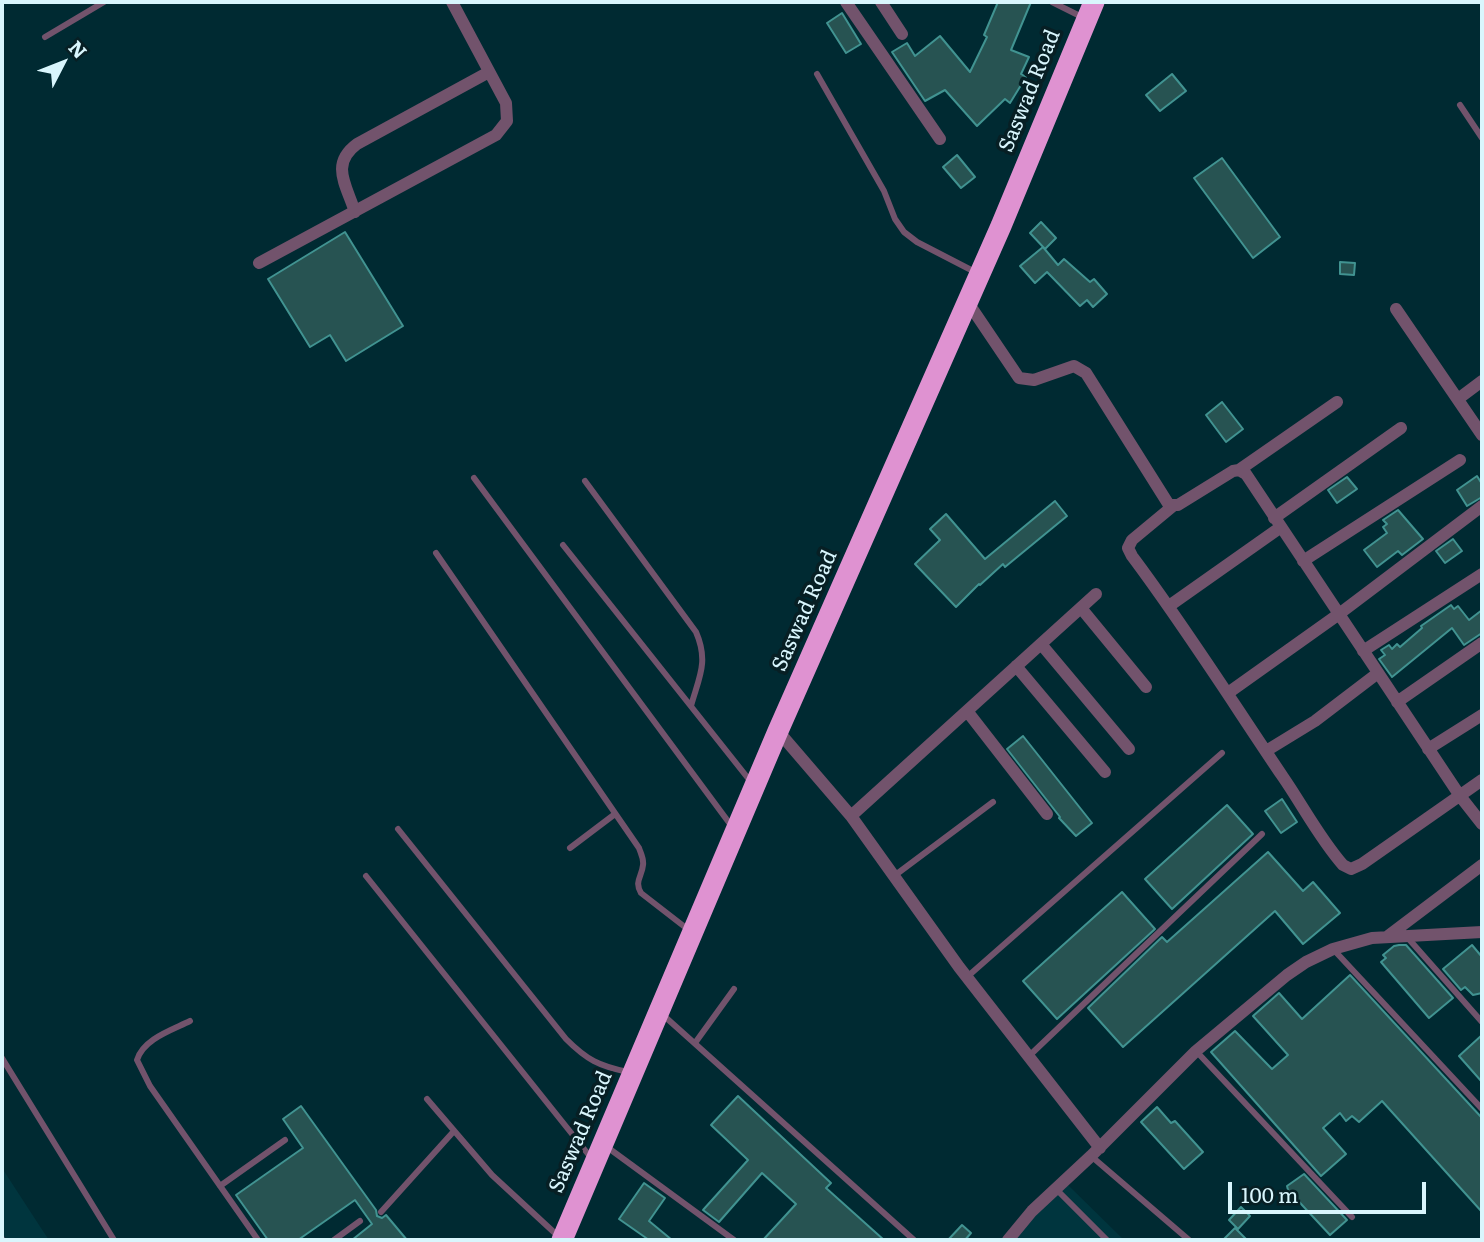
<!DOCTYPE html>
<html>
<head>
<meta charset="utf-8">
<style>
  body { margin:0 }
  #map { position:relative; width:1484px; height:1242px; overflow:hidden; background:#002a32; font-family:Literata,serif }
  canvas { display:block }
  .frame { position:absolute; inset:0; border:4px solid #d9f6fd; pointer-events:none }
  .north { position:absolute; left:28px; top:28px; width:70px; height:70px; -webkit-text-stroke:5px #071f24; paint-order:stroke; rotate:48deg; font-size:19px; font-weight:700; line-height:28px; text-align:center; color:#d9f6fd }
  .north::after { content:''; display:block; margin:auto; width:24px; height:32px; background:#d9f6fd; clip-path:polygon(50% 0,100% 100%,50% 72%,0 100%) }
  .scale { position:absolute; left:1228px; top:1182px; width:198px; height:32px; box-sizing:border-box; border:4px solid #d9f6fd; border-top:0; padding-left:9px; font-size:21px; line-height:24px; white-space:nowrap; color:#d9f6fd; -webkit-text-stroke:5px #071f24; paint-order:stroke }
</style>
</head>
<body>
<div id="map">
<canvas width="1484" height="1242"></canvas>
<div class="frame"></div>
<div class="north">N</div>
<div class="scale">100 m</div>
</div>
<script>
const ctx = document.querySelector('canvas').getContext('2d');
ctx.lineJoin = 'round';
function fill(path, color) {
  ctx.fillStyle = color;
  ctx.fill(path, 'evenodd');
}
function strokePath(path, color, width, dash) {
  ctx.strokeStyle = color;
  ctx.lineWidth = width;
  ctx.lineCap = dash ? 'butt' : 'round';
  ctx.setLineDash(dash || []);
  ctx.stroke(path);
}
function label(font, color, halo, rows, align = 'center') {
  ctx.font = font + ' Literata,serif';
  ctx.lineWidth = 7;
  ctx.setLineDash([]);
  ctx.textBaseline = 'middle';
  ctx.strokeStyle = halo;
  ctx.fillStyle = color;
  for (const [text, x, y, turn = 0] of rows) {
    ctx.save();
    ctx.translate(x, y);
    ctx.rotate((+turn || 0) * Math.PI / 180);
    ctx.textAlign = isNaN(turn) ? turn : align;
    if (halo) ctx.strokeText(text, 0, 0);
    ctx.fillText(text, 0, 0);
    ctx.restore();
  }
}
const built = new Path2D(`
  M 2,1168 L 41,1228 L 49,1240 L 2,1240 Z
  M 1068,1185 L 1124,1240 L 1013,1240 L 1020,1226 Z`);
const building = new Path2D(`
  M 998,2 L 1031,2 L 1011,50 L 1029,57 L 1021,74 L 1026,77 L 1010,103 L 1005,99 L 977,126 L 945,90 L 925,101 L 892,52 L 907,43 L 915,56 L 940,36 L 970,72 L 987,37 L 984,35 Z
  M 842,13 L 861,44 L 846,53 L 827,23 Z
  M 1172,74 L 1186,91 L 1160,111 L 1146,95 Z
  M 957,155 L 975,177 L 961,188 L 943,167 Z
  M 1222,158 L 1280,237 L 1253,258 L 1194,178 Z
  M 1041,222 L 1056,238 L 1045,249 L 1030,233 Z
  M 345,232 L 403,326 L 346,361 L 330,335 L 310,347 L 268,279 Z
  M 1043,247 L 1058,265 L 1064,259 L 1090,282 L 1094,279 L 1107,294 L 1093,307 L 1087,300 L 1080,306 L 1047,272 L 1035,283 L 1020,266 Z
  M 1340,262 L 1355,263 L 1354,275 L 1340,274 Z
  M 1222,402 L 1243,429 L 1226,442 L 1206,415 Z
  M 1477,476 L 1482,484 L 1482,497 L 1467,506 L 1457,490 Z
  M 1347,477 L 1357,489 L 1337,503 L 1328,490 Z
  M 1055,501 L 1067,516 L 1005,567 L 1003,564 L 980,585 L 979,584 L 956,607 L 915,564 L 940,540 L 930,529 L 946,514 L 985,559 Z
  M 1398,510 L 1423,539 L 1402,555 L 1398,551 L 1377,567 L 1364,550 L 1387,533 L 1383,527 L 1387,524 L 1383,520 Z
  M 1453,539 L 1462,551 L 1445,563 L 1436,551 Z
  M 1451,605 L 1454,609 L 1458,606 L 1469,620 L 1482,610 L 1482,633 L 1464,645 L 1452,628 L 1392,677 L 1379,659 L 1385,655 L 1381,650 L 1389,645 L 1392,649 L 1397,644 L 1400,647 L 1422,628 L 1421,626 Z
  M 1023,736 L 1092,823 L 1076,836 L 1059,818 L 1060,817 L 1007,749 Z
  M 1282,799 L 1297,822 L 1281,833 L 1265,811 Z
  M 1227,805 L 1253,834 L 1172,909 L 1145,879 Z
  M 1268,852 L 1303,891 L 1313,882 L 1340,913 L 1303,944 L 1275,911 L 1123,1047 L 1088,1008 L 1162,937 L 1167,942 Z
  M 1122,892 L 1155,929 L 1057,1019 L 1023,981 Z
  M 1399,945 L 1406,945 L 1453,998 L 1429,1018 L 1381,962 L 1386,958 L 1383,955 L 1394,946 Z
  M 1472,945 L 1482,957 L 1482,993 L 1473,995 L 1465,987 L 1461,990 L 1443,969 Z
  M 1350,975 L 1482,1118 L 1482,1212 L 1382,1101 L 1359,1122 L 1352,1116 L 1346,1121 L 1340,1113 L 1323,1128 L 1346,1154 L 1321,1176 L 1211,1052 L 1235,1031 L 1272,1069 L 1288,1055 L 1253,1016 L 1279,993 L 1302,1019 Z
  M 1482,1035 L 1482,1082 L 1459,1056 Z
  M 738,1096 L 831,1183 L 826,1188 L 884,1240 L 763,1240 L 796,1204 L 762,1173 L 719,1222 L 703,1210 L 748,1160 L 711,1125 Z
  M 301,1106 L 376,1210 L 377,1216 L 382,1218 L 386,1215 L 407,1240 L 352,1240 L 372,1224 L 355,1200 L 298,1240 L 268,1240 L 236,1195 L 303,1148 L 283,1119 Z
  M 1157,1107 L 1171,1123 L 1175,1121 L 1203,1152 L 1184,1169 L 1141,1122 Z
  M 1304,1174 L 1347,1220 L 1330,1235 L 1288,1190 L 1287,1186 Z
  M 644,1183 L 665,1198 L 649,1221 L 672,1240 L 649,1240 L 619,1219 Z
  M 1241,1207 L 1250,1216 L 1238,1229 L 1229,1220 Z
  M 962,1225 L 971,1233 L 965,1240 L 948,1240 Z
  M 1235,1228 L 1247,1240 L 1223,1240 Z`);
const lane = new Path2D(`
  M 1052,2 L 1084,18
  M 45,37 L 104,2
  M 817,74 L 884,191 L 895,219 L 904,232 L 917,242 L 977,273
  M 1460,105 L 1482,138
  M 474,478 L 733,828
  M 585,481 L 696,632 C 709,662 699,677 691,706
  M 563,545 L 751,782
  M 436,553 L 639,848 C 641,854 644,859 643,865 C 642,877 634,881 641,893 L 690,931
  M 398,829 L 566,1039 C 587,1060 599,1066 628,1072
  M 570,848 L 615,814
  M 366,876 L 592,1159
  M 894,876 L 993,802
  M 1407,937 L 1482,1022
  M 1333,949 L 1482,1109
  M 967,977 L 1222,753
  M 663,1015 L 914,1240
  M 190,1021 C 172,1030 143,1039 137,1060 L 150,1086 L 258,1240
  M 695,1043 L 734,989
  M 1196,1051 L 1352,1217
  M 1028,1057 L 1262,834
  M 2,1058 L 114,1240
  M 427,1099 L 492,1175 L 558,1236
  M 607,1147 L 734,1240
  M 1091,1156 L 1189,1240
  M 220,1186 L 285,1140
  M 1056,1189 L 1107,1240
  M 381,1212 L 454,1131
  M 2,1239 L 2,1240
  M 334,1240 L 360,1221`);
const street = new Path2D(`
  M 846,2 L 940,139
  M 881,2 L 902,34
  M 355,212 C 346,184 330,164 357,144 L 489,72
  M 259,263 L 496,135 L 507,121 L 506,103 L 452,2
  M 967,301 L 1019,378 L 1034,380 L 1074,366 L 1086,373 L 1169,505 L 1178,505 L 1233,471 L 1239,470 L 1246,474 L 1460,796 L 1482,824
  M 1396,309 L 1482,435
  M 1458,399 L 1482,381
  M 1239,470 L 1337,402
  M 1173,506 L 1132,540 L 1128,548 L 1132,556 C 1186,628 1233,703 1283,777 C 1303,806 1320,839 1343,865 L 1351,869 L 1362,864 L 1482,780
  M 1274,518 L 1401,428
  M 1303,561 L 1460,460
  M 1169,606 L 1281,527
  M 1081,608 L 1146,687
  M 1041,644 L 1129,749
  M 1363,651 L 1482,574
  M 1016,666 L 1105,772
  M 1228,693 L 1339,614 L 1482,506
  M 1397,702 L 1482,643
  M 967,711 L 1047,814
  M 778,731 L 851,816 L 959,967 L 1100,1148
  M 1428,749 L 1482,715
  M 1266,751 L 1315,721 L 1378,673
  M 851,816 L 1096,594
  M 1388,936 L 1482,865
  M 1008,1240 L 1032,1211 L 1091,1156 L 1196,1051 L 1287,975 L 1306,962 L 1333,949 L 1372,938 L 1482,932`);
const highway = new Path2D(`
  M 562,1240 L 778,731 L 1001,226 L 1094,2`);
const streetNames = [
  ["Saswad Road",1030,91,-68],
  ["Saswad Road",805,611,-66],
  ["Saswad Road",581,1132,-67]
];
fill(built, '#00353e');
fill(building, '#275352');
strokePath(building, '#419391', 2);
strokePath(lane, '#72536c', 6);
strokePath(street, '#72536c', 12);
strokePath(highway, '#df92d1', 21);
label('21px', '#d9f6fd', '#071f24', streetNames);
</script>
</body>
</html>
